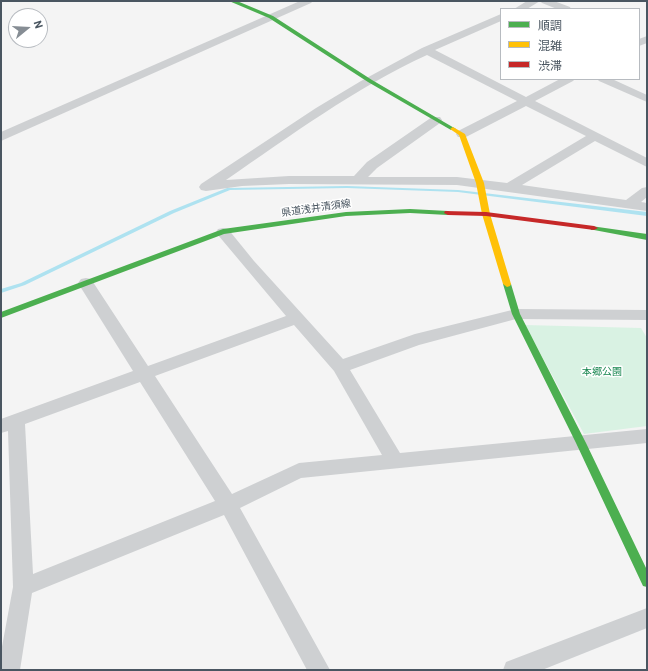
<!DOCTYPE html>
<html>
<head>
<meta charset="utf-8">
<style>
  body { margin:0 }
  #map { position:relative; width:648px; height:671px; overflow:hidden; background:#f4f4f4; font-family:Barlow,"Noto Sans JP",sans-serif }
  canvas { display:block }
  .frame { position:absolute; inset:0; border:2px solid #4a5661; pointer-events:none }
  .legend { position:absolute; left:500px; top:8px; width:140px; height:72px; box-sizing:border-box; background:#fff; border:1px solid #b7bbc0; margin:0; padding:5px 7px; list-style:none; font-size:12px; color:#4a5661 }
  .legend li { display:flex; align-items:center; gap:8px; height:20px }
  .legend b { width:20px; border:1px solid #b7bbc0 }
  .north { position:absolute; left:8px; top:8px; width:40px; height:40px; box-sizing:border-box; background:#fff; border:1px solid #b7bbc0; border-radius:50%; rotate:72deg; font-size:11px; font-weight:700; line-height:16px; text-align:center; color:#4a5661 }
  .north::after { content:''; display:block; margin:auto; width:14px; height:18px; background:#868d94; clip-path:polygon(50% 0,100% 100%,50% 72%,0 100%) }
</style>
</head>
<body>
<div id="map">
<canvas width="648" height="671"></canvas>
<div class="frame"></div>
<ul class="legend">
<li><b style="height:5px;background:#4caf50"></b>順調</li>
<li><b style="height:5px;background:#ffc107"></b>混雑</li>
<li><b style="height:5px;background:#c62828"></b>渋滞</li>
</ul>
<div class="north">N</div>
</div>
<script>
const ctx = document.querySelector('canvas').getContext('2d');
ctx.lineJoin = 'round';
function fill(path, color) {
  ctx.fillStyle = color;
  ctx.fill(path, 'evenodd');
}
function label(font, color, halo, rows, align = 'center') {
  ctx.font = font + ' Barlow,"Noto Sans JP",sans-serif';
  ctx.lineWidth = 3;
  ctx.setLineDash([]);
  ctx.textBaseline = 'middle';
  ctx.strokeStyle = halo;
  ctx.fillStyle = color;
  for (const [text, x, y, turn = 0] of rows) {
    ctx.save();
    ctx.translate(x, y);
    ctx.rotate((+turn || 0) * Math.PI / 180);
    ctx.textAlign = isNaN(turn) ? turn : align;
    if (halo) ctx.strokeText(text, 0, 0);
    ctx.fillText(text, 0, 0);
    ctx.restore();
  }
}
const green = new Path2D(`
  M 525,325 L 641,328 L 647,338 L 647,426 L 584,434 Z`);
const stream = new Path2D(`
  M 347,186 L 458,190 L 647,212 L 647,216 L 458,192 L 347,188 L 230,190 L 174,213 L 25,285 L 1,293 L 1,289 L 21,283 L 170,211 L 227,188 Z`);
const street = new Path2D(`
  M 300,1 L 313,1 L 311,3 L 1,141 L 1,132 Z
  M 527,1 L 540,1 L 527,9 L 514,9 Z
  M 540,1 L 554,1 L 570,7 L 571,9 L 557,9 L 542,3 Z
  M 501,14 L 501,21 L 435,50 L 526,97 L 560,79 L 575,79 L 573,81 L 535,101 L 647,158 L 647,167 L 595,141 L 522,185 L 626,200 L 642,188 L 647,187 L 647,197 L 641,202 L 647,203 L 647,211 L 457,185 L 289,184 L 242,186 L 206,191 L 201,190 L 199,187 L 201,184 L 316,108 L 361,81 L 422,48 ZM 427,55 L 517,101 L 458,131 L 456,134 L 458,137 L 466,137 L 526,106 L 586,136 L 507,183 L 457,177 L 368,177 L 377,168 L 440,123 L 442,120 L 440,117 L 432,117 L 367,162 L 354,176 L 289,176 L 226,180 C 290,136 355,88 427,55 Z
  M 647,36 L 647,43 L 639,46 L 639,39 Z
  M 597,79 L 612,79 L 647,95 L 647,102 L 599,81 Z
  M 223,228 L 228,229 L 254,261 L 343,359 L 415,334 L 516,309 L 647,310 L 647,320 L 516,319 L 419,345 L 350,370 L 400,453 L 647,429 L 647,443 L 301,478 L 240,508 L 330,670 L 307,670 L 224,515 L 32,593 L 20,670 L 1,670 L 1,652 L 13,587 L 8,431 L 1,433 L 1,419 L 133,371 L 78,283 L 81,279 L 86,278 L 91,279 L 148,366 L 286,316 L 218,235 L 216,232 L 218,229 ZM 294,325 L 334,371 L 382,455 L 299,463 L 232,494 L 155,376 ZM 140,382 L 215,501 L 33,574 L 25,424 Z
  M 647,608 L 647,628 L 542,670 L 503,670 L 506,662 Z`);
const fast = new Path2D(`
  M 229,1 L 237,1 L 273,16 L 372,80 L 456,129 L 455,130 L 451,130 L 368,82 L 269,18 Z
  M 410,209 L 448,211 L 452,213 L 448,215 L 410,213 L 346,216 L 224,234 L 1,318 L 1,312 L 223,229 L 346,212 Z
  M 591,226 L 647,234 L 647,240 L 594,230 L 591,230 L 590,228 Z
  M 507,281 L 511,284 L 520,314 L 586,443 L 647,570 L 647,587 L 643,586 L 576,443 L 512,314 L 503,284 Z`);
const slow = new Path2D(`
  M 453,127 L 465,134 L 484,183 L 490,214 L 511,284 L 510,286 L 507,287 L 503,284 L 482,214 L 476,183 L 459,135 L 450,129 Z`);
const jam = new Path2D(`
  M 445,211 L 486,212 L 594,226 L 598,228 L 594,230 L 486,216 L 448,215 L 444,213 Z`);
const streetNames = [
  ["県道浅井清須線",316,208,-8]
];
const parkNames = [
  ["本郷公園",602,372]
];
fill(green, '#d9f2e3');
fill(stream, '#aee2f0');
fill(street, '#ced0d2');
fill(fast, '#4caf50');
fill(slow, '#ffc107');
fill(jam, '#c62828');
label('10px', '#4a5661', '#fff', streetNames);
label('10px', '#17864f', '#fff', parkNames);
</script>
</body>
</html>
